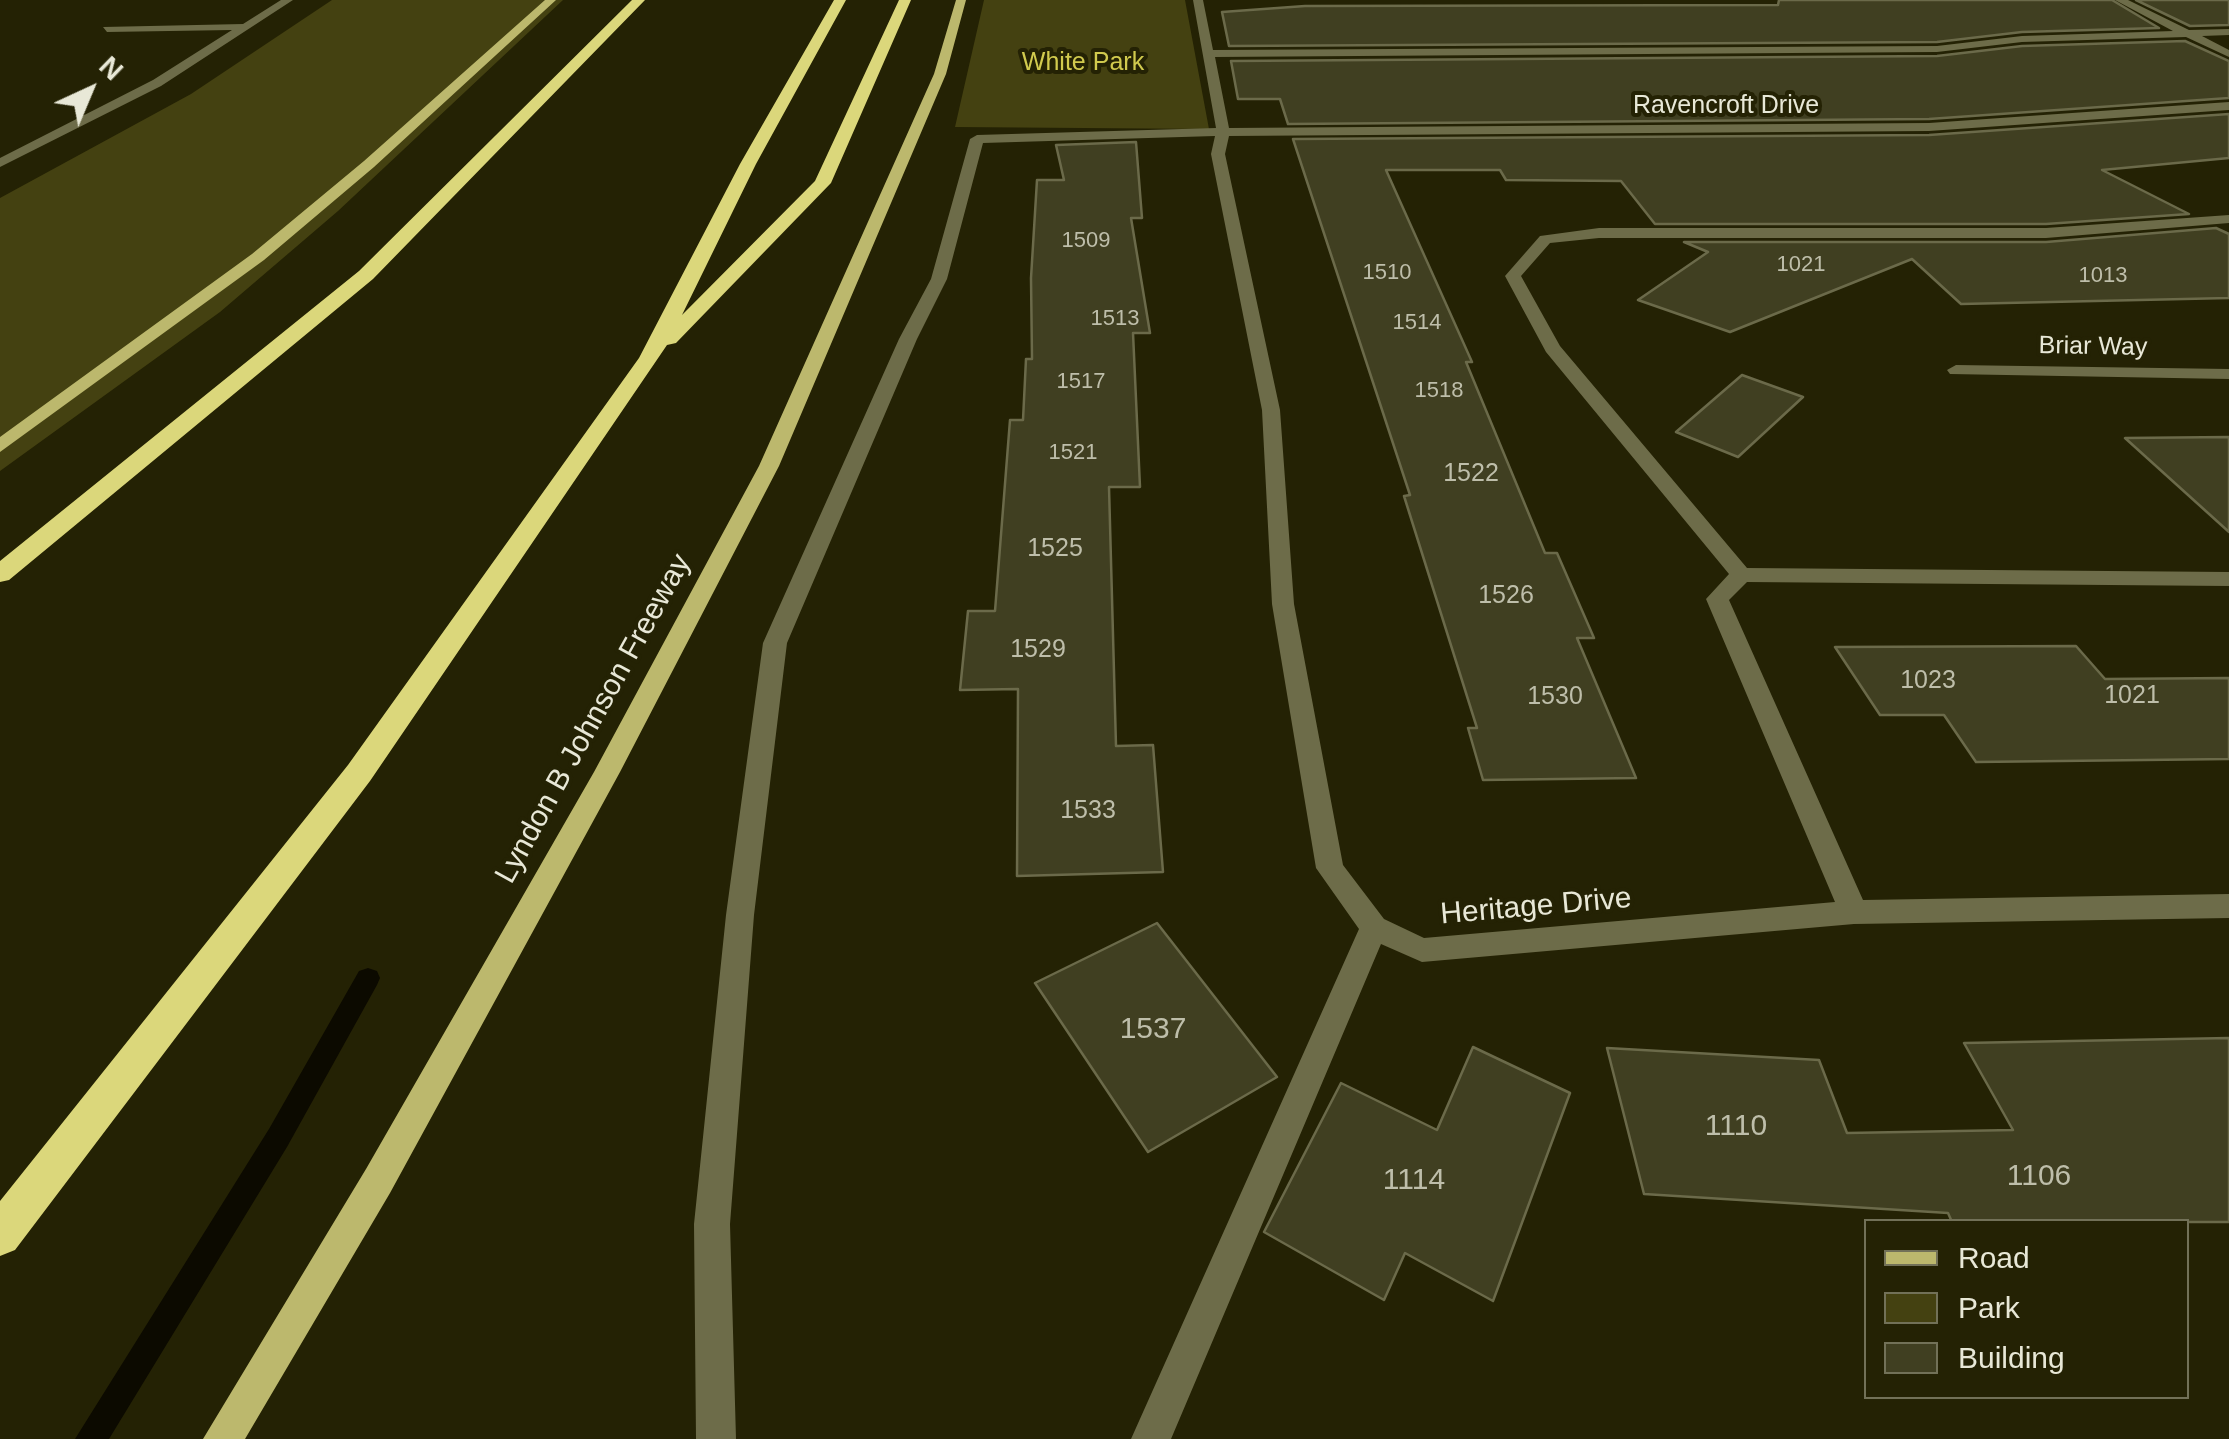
<!DOCTYPE html>
<html>
<head>
<meta charset="utf-8">
<style>
  body { margin:0 }
  #map { position:relative; width:2229px; height:1439px; overflow:hidden; background:#242204; font-family:Helvetica,sans-serif }
  canvas { display:block }
  .legend { position:absolute; left:1864px; top:1219px; width:325px; height:180px; box-sizing:border-box; background:#242204; border:2px solid #727158; margin:0; padding:12px 18px; list-style:none; font-size:30px; color:#e8e8d7 }
  .legend li { display:flex; align-items:center; gap:20px; height:50px }
  .legend b { width:50px; border:2px solid #727158 }
  .north { position:absolute; left:40px; top:40px; width:100px; height:100px; -webkit-text-stroke:8px #242204; paint-order:stroke; rotate:44deg; font-size:28px; font-weight:700; line-height:40px; text-align:center; color:#e8e8d7 }
  .north::after { content:''; display:block; margin:auto; width:35px; height:45px; background:#e8e8d7; clip-path:polygon(50% 0,100% 100%,50% 72%,0 100%) }
</style>
</head>
<body>
<div id="map">
<canvas width="2229" height="1439"></canvas>
<ul class="legend">
<li><b style="height:12px;background:#bcb86d"></b>Road</li>
<li><b style="height:28px;background:#444111"></b>Park</li>
<li><b style="height:28px;background:#403f21"></b>Building</li>
</ul>
<div class="north">N</div>
</div>
<script>
const ctx = document.querySelector('canvas').getContext('2d');
ctx.lineJoin = 'round';
function fill(path, color) {
  ctx.fillStyle = color;
  ctx.fill(path, 'evenodd');
}
function strokePath(path, color, width, dash) {
  ctx.strokeStyle = color;
  ctx.lineWidth = width;
  ctx.lineCap = dash ? 'butt' : 'round';
  ctx.setLineDash(dash || []);
  ctx.stroke(path);
}
function label(font, color, halo, rows, align = 'center') {
  ctx.font = font + ' Helvetica,sans-serif';
  ctx.lineWidth = 8;
  ctx.setLineDash([]);
  ctx.textBaseline = 'middle';
  ctx.strokeStyle = halo;
  ctx.fillStyle = color;
  for (const [text, x, y, turn = 0] of rows) {
    ctx.save();
    ctx.translate(x, y);
    ctx.rotate((+turn || 0) * Math.PI / 180);
    ctx.textAlign = isNaN(turn) ? turn : align;
    if (halo) ctx.strokeText(text, 0, 0);
    ctx.fillText(text, 0, 0);
    ctx.restore();
  }
}
const green = new Path2D(`
  M 332,0 L 563,0 L 338,211 L 220,312 L 0,471 L 0,198 L 191,94 Z
  M 984,0 L 1185,0 L 1209,129 L 955,127 Z`);
const stream = new Path2D(`
  M 368,968 L 377,971 L 380,978 L 377,985 L 287,1147 L 109,1439 L 75,1439 L 269,1129 L 359,971 Z`);
const building = new Path2D(`
  M 1779,0 L 2112,0 L 2159,28 L 2022,32 L 1937,42 L 1229,46 L 1222,12 L 1305,6 L 1778,5 Z
  M 2136,0 L 2229,0 L 2229,25 L 2190,26 Z
  M 2185,41 L 2229,61 L 2229,98 L 1929,119 L 1288,124 L 1280,99 L 1238,99 L 1231,61 L 1937,56 L 2022,46 Z
  M 2229,114 L 2229,158 L 2102,170 L 2189,214 L 2046,224 L 1655,224 L 1621,181 L 1506,180 L 1500,170 L 1386,170 L 1472,362 L 1466,362 L 1545,553 L 1557,553 L 1594,638 L 1577,638 L 1636,778 L 1483,780 L 1468,728 L 1477,728 L 1404,496 L 1410,495 L 1293,139 L 1929,135 Z
  M 1136,142 L 1142,218 L 1131,218 L 1150,333 L 1133,333 L 1140,487 L 1109,487 L 1116,746 L 1153,745 L 1163,872 L 1017,876 L 1018,689 L 960,690 L 968,611 L 995,611 L 1010,420 L 1023,420 L 1026,359 L 1032,359 L 1031,278 L 1037,180 L 1064,180 L 1056,145 Z
  M 2216,228 L 2229,234 L 2229,298 L 1961,304 L 1912,259 L 1730,332 L 1638,300 L 1708,252 L 1684,242 L 2046,242 Z
  M 1742,375 L 1803,397 L 1738,457 L 1676,432 Z
  M 2229,437 L 2229,532 L 2125,438 Z
  M 2076,646 L 2105,679 L 2229,678 L 2229,759 L 1976,762 L 1944,715 L 1880,715 L 1835,647 Z
  M 1157,923 L 1277,1077 L 1148,1152 L 1035,983 Z
  M 2229,1038 L 2229,1222 L 1952,1222 L 1948,1213 L 1644,1194 L 1607,1048 L 1819,1060 L 1847,1133 L 2013,1130 L 1964,1043 Z
  M 1473,1047 L 1570,1093 L 1493,1301 L 1405,1253 L 1384,1300 L 1264,1232 L 1341,1083 L 1437,1130 Z`);
const minor = new Path2D(`
  M 281,0 L 293,0 L 161,86 L 0,167 L 0,158 L 153,80 L 232,30 L 107,32 L 103,27 L 243,24 Z
  M 1193,0 L 1203,0 L 1213,50 L 1937,46 L 2022,36 L 2173,31 L 2115,0 L 2128,0 L 2189,30 L 2229,29 L 2229,35 L 2202,36 L 2229,50 L 2229,57 L 2186,37 L 2022,42 L 1937,52 L 1215,57 L 1229,128 L 1929,123 L 2229,102 L 2229,110 L 1929,131 L 1229,136 L 1225,154 L 1280,410 L 1294,604 L 1343,865 L 1384,919 L 1424,938 L 1835,902 L 1706,599 L 1729,574 L 1546,352 L 1505,276 L 1540,236 L 1599,228 L 2046,228 L 2229,215 L 2229,223 L 2046,238 L 1599,238 L 1550,243 L 1521,276 L 1560,346 L 1747,568 L 2229,572 L 2229,586 L 1747,582 L 1729,600 L 1863,900 L 2229,894 L 2229,918 L 1854,924 L 1422,962 L 1381,944 L 1171,1439 L 1131,1439 L 1359,929 L 1316,868 L 1272,604 L 1262,410 L 1211,154 L 1215,136 L 983,143 L 947,279 L 917,339 L 787,643 L 754,915 L 730,1224 L 736,1439 L 696,1439 L 694,1224 L 726,915 L 763,643 L 899,339 L 931,279 L 970,139 L 977,135 L 1216,128 Z
  M 1956,365 L 2229,369 L 2229,379 L 1950,374 L 1947,370 Z`);
const major = new Path2D(`
  M 545,0 L 556,0 L 374,167 L 264,260 L 0,452 L 0,437 L 252,254 L 364,161 Z
  M 956,0 L 966,0 L 946,74 L 779,466 L 620,772 L 390,1193 L 245,1439 L 203,1439 L 366,1169 L 594,772 L 759,466 L 934,74 Z`);
const highway = new Path2D(`
  M 632,0 L 645,0 L 373,279 L 9,580 L 0,582 L 0,561 L 359,271 Z
  M 834,0 L 846,0 L 756,164 L 682,315 L 815,181 L 899,0 L 911,0 L 831,183 L 676,343 L 667,345 L 370,781 L 15,1250 L 0,1256 L 0,1201 L 348,765 L 639,358 L 740,164 Z`);
const farNumbernames = [
  ["1509",1086,241],
  ["1021",1801,265],
  ["1510",1387,273],
  ["1013",2103,276],
  ["1513",1115,319],
  ["1514",1417,323],
  ["1517",1081,382],
  ["1518",1439,391],
  ["1521",1073,453]
];
const farParknames = [
  ["White Park",1083,63]
];
const farStreetnames = [
  ["Ravencroft Drive",1726,106],
  ["Briar Way",2093,347,1]
];
const numberNames = [
  ["1522",1471,474],
  ["1525",1055,549],
  ["1526",1506,596],
  ["1529",1038,650],
  ["1023",1928,681],
  ["1021",2132,696],
  ["1530",1555,697],
  ["1533",1088,811]
];
const streetNames = [
  ["Lyndon B Johnson Freeway",594,719,-61],
  ["Heritage Drive",1536,907,-5]
];
const nearNumbernames = [
  ["1537",1153,1030],
  ["1110",1736,1127],
  ["1106",2039,1177],
  ["1114",1414,1181]
];
fill(green, '#444111');
fill(stream, '#0c0a00');
fill(building, '#403f21');
strokePath(building, '#6b6a4a', 2.5);
fill(minor, '#6d6c49');
fill(major, '#bcb86d');
fill(highway, '#dbd77b');
label('22px', '#bebeaa', null, farNumbernames);
label('25px', '#d1ca4e', '#242204', farParknames);
label('25px', '#e8e8d7', '#242204', farStreetnames);
label('25px', '#bebeaa', null, numberNames);
label('30px', '#e8e8d7', '#242204', streetNames);
label('30px', '#bebeaa', null, nearNumbernames);
</script>
</body>
</html>
